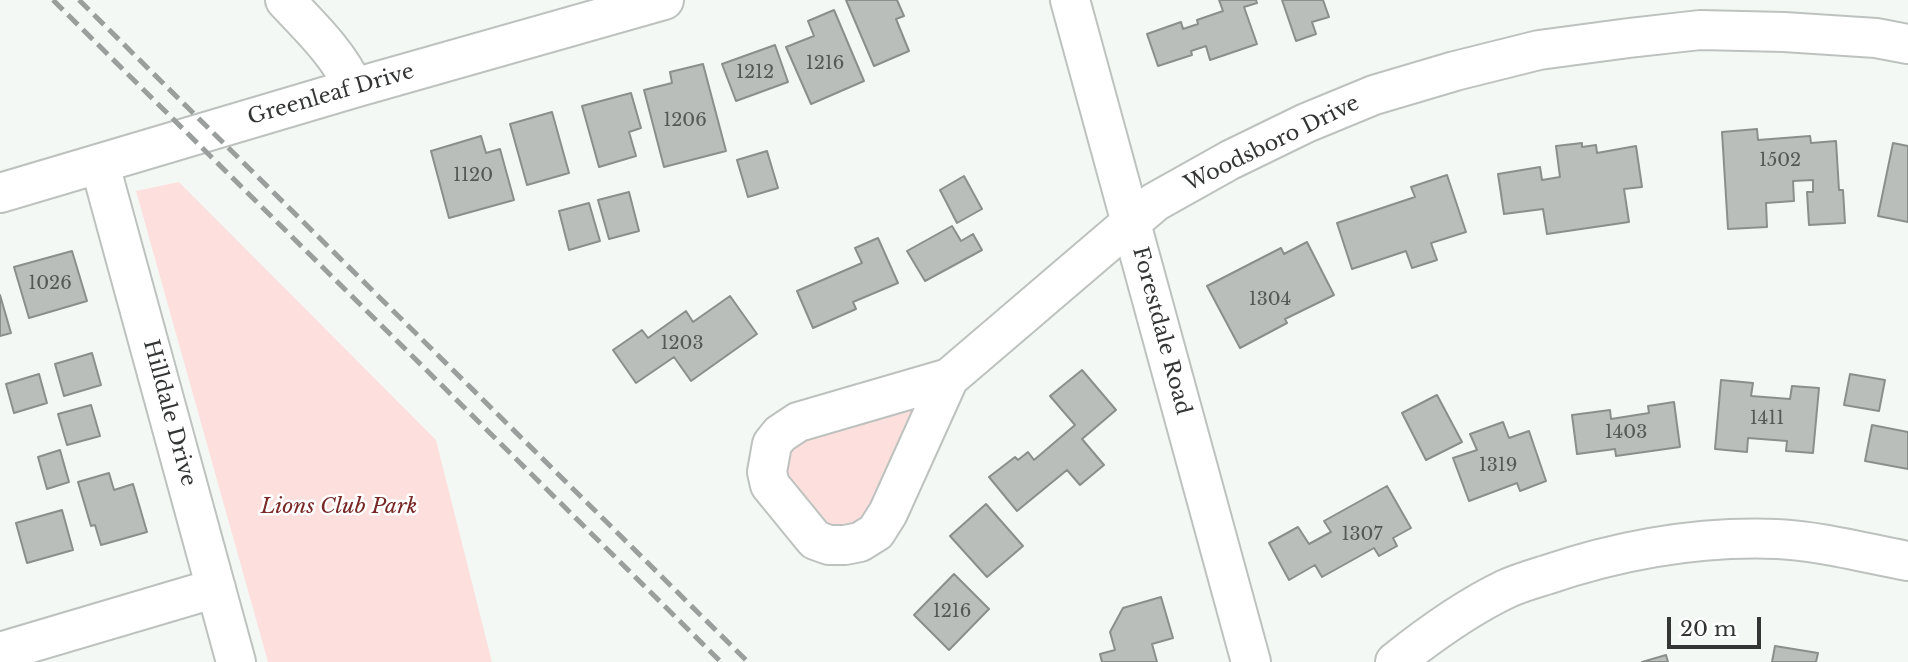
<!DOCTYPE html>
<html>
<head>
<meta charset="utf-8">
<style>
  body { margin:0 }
  #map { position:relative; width:1908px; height:662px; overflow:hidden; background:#f3f8f5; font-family:"Libre Baskerville",serif }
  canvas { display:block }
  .scale { position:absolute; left:1667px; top:617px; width:94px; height:32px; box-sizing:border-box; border:4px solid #343635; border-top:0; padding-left:9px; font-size:21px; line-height:24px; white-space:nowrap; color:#343635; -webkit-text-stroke:5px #fff; paint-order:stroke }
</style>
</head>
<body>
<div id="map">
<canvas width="1908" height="662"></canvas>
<div class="scale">20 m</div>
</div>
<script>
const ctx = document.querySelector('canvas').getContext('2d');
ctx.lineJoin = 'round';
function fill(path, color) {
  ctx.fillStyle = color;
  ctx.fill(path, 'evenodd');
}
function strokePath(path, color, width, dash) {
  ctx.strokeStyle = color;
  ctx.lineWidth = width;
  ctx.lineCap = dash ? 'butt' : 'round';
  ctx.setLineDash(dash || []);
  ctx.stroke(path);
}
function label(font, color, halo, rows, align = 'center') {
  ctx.font = font + ' "Libre Baskerville",serif';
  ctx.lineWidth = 5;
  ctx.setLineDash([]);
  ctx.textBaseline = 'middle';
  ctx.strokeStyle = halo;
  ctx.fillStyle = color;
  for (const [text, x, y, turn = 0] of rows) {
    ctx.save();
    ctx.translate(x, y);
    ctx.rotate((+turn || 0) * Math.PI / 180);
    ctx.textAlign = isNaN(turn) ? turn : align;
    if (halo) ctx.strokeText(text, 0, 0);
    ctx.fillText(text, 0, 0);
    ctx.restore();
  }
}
const green = new Path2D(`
  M 179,182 L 436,440 L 492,662 L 268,662 L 136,191 Z
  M 916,407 L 864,525 L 832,527 L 785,474 L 786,455 L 799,439 Z`);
const building = new Path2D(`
  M 846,0 L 897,0 L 904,16 L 896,19 L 909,51 L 874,66 Z
  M 1219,0 L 1256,0 L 1257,3 L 1244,7 L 1257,44 L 1210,60 L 1206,46 L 1191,51 L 1192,55 L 1158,66 L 1147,34 L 1181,22 L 1183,29 L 1198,24 L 1197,20 L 1223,11 Z
  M 1282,0 L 1323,0 L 1329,17 L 1312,22 L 1316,34 L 1296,41 Z
  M 834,10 L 864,81 L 811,104 L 786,47 L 814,36 L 808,21 Z
  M 775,45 L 788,82 L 736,101 L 722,64 Z
  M 703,64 L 726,151 L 664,167 L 644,90 L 672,83 L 670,72 Z
  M 631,93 L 641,128 L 629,132 L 636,156 L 599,167 L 582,106 Z
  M 552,112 L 569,173 L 527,185 L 510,124 Z
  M 1757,129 L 1758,140 L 1810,136 L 1811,143 L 1836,141 L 1839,190 L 1843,190 L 1845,223 L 1809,225 L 1807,192 L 1813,192 L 1813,180 L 1793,181 L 1794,201 L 1766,203 L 1767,227 L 1728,229 L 1722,132 Z
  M 481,136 L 486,153 L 500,149 L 514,200 L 449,218 L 431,151 Z
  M 1582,143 L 1582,147 L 1596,145 L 1597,153 L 1636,146 L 1642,187 L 1624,189 L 1629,222 L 1547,234 L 1543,209 L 1504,214 L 1498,174 L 1540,167 L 1542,180 L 1560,177 L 1556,146 Z
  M 1893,143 L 1908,146 L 1908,222 L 1878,216 Z
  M 767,151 L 778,188 L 748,197 L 737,160 Z
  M 1447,175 L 1466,232 L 1431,243 L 1437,260 L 1412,268 L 1406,251 L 1352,269 L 1337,223 L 1415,197 L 1411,187 Z
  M 964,176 L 982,209 L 957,223 L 940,190 Z
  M 629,192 L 639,231 L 609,239 L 598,200 Z
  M 589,203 L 600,241 L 569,250 L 559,211 Z
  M 952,226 L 961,241 L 973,234 L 982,250 L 925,281 L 907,251 Z
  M 878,238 L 898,283 L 853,302 L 856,309 L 813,328 L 797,291 L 862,263 L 855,248 Z
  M 1307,242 L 1334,295 L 1285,319 L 1287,323 L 1240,348 L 1207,286 L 1281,248 L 1284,254 Z
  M 72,251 L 87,301 L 29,318 L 14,267 Z
  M 0,295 L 11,333 L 0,336 Z
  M 730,296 L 757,334 L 691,381 L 674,357 L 636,383 L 613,350 L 642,330 L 648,338 L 686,311 L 693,322 Z
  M 92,353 L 101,385 L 64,396 L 55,364 Z
  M 1082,370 L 1116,410 L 1082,439 L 1104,465 L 1080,485 L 1067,470 L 1017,511 L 989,477 L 1015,457 L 1018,460 L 1028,452 L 1034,460 L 1075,425 L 1050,396 Z
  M 39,374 L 47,403 L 14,413 L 6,384 Z
  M 1850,374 L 1885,380 L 1879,411 L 1844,405 Z
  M 1721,380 L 1753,383 L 1751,396 L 1790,399 L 1792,386 L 1819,388 L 1813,453 L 1786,451 L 1787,441 L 1748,438 L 1747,452 L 1715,449 Z
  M 1437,395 L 1462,442 L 1426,460 L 1402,413 Z
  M 1674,402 L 1680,447 L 1616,456 L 1615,449 L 1577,454 L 1572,415 L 1610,410 L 1611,419 L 1649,413 L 1648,406 Z
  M 91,405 L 100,436 L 67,445 L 58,414 Z
  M 1503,422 L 1509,438 L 1529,431 L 1546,481 L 1520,491 L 1517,483 L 1469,501 L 1453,458 L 1477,450 L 1470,434 Z
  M 1872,425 L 1908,432 L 1908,469 L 1865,461 Z
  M 60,450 L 69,482 L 47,489 L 38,457 Z
  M 109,473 L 114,490 L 133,484 L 147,532 L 101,545 L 95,525 L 91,526 L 78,482 Z
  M 1387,486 L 1411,528 L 1393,538 L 1397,546 L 1379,556 L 1374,548 L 1322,577 L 1315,565 L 1289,580 L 1269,543 L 1298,527 L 1309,544 L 1331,532 L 1324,521 Z
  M 986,504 L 1023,546 L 987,577 L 950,536 Z
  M 62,510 L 73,550 L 27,563 L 16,523 Z
  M 954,574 L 989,609 L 949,650 L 914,615 Z
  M 1161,597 L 1173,638 L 1152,644 L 1157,662 L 1102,662 L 1100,654 L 1115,650 L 1110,632 L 1123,608 Z
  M 1775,646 L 1818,653 L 1816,662 L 1772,662 Z
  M 1666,655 L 1668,662 L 1642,662 Z`);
const minor = new Path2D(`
  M 285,0 C 311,28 338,53 354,88
  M 1070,0 L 1251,662
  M 100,165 L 236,662
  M 0,193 L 354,88 L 664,0
  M 949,378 L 798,422 L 780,434 L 772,444 L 767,472 L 770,485 L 815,540 L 829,545 L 845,545 L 860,542 L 876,532 L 888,513 L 949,378 L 1155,202 L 1230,160 L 1306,123 L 1374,95 L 1455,71 L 1539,50 L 1629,38 L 1700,30 L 1784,32 L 1876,38 L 1908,44
  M 0,652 L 216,588
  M 1395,662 C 1430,634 1466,608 1506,589 C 1519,583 1533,579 1546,575 C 1620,550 1699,536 1777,539 C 1820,541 1865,553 1908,561`);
const rail = new Path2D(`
  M 53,0 L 721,662
  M 79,0 L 748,662`);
const numberNames = [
  ["1216",825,64],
  ["1212",755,73],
  ["1206",685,121],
  ["1502",1780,161],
  ["1120",473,176],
  ["1026",50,284],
  ["1304",1270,300],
  ["1203",682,344],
  ["1411",1767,419],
  ["1403",1626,433],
  ["1319",1498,466],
  ["1307",1362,535],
  ["1216",952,612]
];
const streetNames = [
  ["Greenleaf Drive",331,95,-16],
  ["Woodsboro Drive",1272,144,-26],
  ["Forestdale Road",1161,331,75],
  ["Hilldale Drive",169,413,75]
];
const parkNames = [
  ["Lions Club Park",339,507]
];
fill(green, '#fde0dd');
fill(building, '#b9bebb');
strokePath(building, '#8a8f8c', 2);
strokePath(minor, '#bdc2bf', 42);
strokePath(minor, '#fff', 38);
strokePath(rail, '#9a9e9c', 5, [14, 7]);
label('18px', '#555856', null, numberNames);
label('21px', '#343635', '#fff', streetNames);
label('italic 21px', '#792826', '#fff', parkNames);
</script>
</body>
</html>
